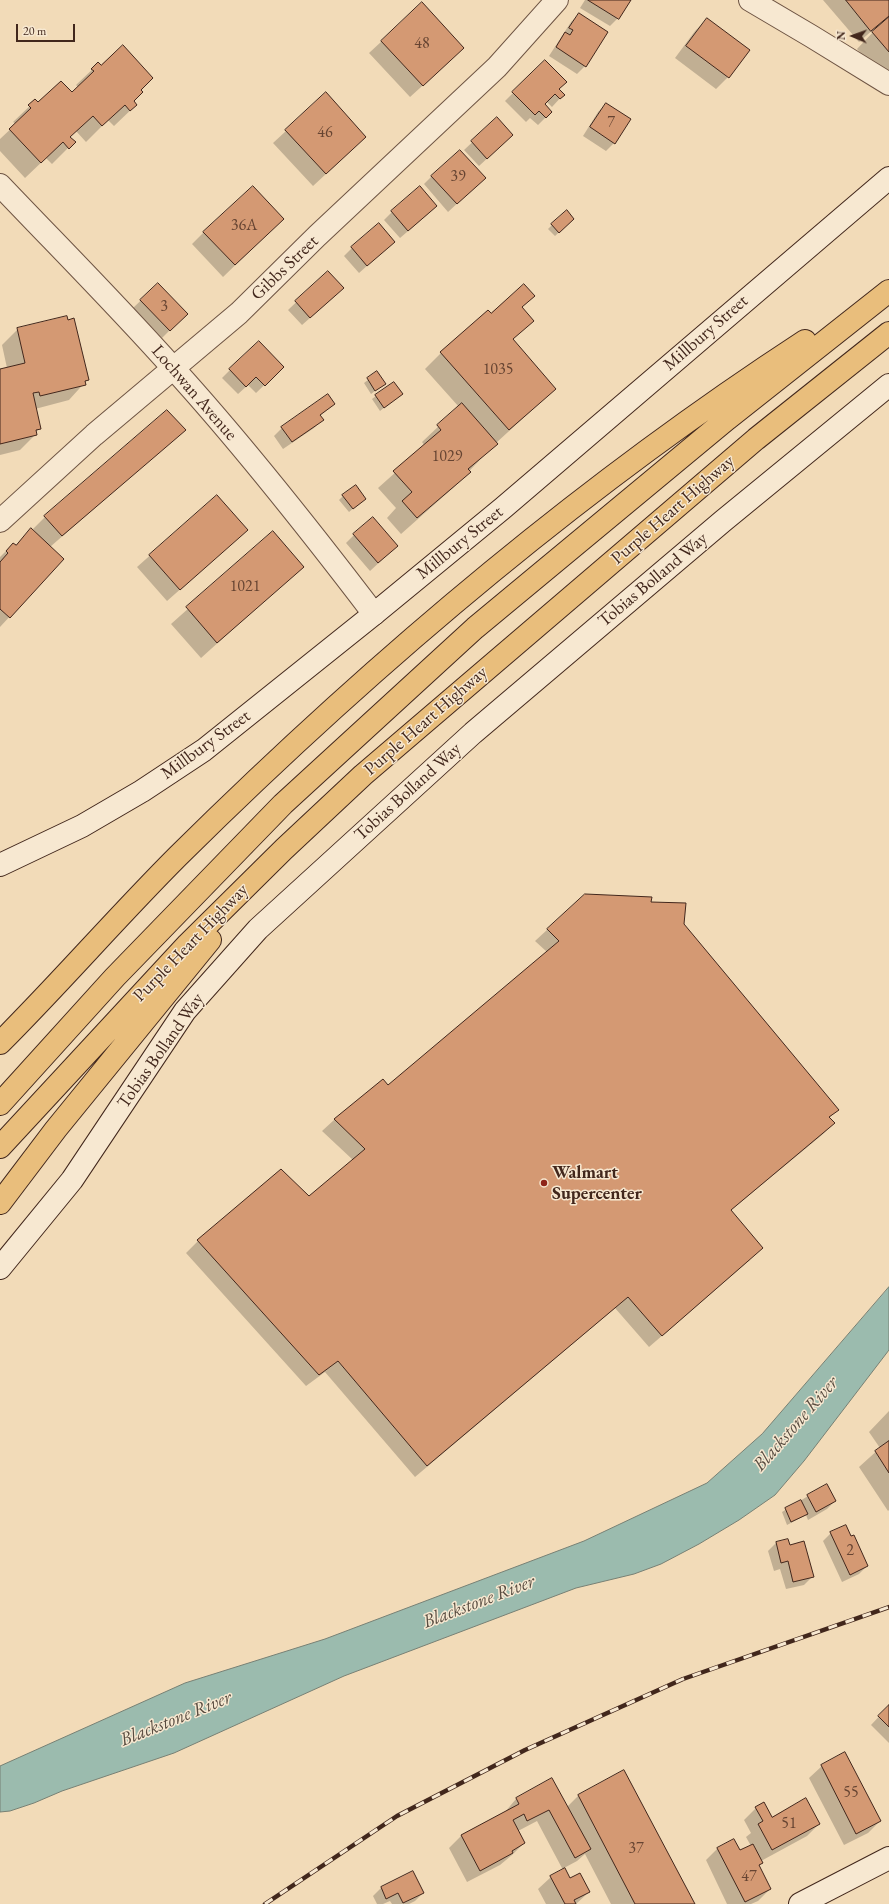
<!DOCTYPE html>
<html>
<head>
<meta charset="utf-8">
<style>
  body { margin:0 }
  #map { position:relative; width:889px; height:1904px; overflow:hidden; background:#f2dbb8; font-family:"EB Garamond",serif }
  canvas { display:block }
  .north { position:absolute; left:833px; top:16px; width:40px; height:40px; -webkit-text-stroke:3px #f7e8d1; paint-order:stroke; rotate:272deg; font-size:11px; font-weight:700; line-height:16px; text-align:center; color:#42271c }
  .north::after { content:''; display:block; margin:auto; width:14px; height:18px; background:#42271c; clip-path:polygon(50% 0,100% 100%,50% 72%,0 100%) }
  .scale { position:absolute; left:16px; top:24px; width:59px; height:18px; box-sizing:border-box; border:2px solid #42271c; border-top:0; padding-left:5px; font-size:12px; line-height:14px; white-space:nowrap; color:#42271c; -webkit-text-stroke:3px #f7e8d1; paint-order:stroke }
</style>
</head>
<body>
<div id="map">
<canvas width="889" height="1904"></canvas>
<div class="north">N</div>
<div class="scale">20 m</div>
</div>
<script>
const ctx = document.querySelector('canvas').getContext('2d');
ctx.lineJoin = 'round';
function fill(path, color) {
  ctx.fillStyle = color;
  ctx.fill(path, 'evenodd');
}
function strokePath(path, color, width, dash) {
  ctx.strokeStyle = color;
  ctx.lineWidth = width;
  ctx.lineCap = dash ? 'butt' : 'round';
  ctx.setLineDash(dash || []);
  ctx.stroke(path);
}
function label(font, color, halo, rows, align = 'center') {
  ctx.font = font + ' "EB Garamond",serif';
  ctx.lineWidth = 3;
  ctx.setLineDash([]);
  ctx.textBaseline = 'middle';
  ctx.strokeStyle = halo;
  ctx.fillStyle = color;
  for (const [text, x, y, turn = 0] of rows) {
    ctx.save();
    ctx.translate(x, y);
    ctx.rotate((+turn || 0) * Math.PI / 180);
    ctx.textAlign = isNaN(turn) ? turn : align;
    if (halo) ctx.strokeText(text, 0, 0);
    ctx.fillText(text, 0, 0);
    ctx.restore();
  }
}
const water = new Path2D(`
  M 889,1287 L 889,1350 L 804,1461 L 775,1495 L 739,1520 L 699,1544 L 661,1564 L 634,1574 L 576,1588 L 344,1676 L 174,1753 L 62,1791 L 34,1803 L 10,1811 L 0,1812 L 0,1766 L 185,1683 L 325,1639 L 584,1541 L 707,1483 L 762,1434 Z`);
const shadow = new Path2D(`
  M 585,0 L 629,0 L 618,18 L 610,26 L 580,8 Z
  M 823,0 L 889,0 L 889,86 L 857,49 L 876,29 L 875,28 L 859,42 Z
  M 579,14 L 585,66 L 577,74 L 549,56 L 571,22 Z
  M 707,19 L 748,51 L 728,77 L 716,89 L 675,58 L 695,31 Z
  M 382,41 L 451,60 L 410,97 L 369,53 Z
  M 545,61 L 558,89 L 563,95 L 552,107 L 546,101 L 543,104 L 551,112 L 538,125 L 530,118 L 526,122 L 505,101 Z
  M 98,64 L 140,90 L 133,101 L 136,105 L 114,126 L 108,120 L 86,142 L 76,131 L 69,137 L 74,142 L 52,164 L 46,158 L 25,178 L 0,151 L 0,139 L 16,124 L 13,122 L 35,101 L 38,104 L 71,94 L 78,87 L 76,85 Z
  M 326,94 L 353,149 L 313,186 L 273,143 Z
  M 606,104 L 614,143 L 606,151 L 583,136 L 598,112 Z
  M 497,119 L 504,143 L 479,166 L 464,150 Z
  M 432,176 L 476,186 L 448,212 L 424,184 Z
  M 392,212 L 428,214 L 400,238 L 384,220 Z
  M 283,219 L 223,277 L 192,244 L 204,232 Z
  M 569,223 L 555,236 L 548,229 L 552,225 Z
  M 394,242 L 359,273 L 344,256 L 352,248 Z
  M 328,272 L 335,296 L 302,325 L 288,310 Z
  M 158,284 L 186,314 L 162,338 L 133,308 Z
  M 533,296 L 521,308 L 532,321 L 512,340 L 555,389 L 496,443 L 453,488 L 401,534 L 387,518 L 396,508 L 378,488 L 425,446 L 422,442 L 459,407 L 425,369 L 441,353 L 491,315 Z
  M 18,329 L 88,379 L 69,400 L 35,409 L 40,428 L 36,432 L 36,434 L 20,450 L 0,455 L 0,370 L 7,368 L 2,345 Z
  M 283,367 L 256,393 L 248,385 L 238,394 L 222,378 L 230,370 Z
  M 377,373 L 384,384 L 371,394 L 364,383 Z
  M 393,383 L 401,394 L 380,411 L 372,399 Z
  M 334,404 L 320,416 L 322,420 L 314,428 L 283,449 L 274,436 L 282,428 Z
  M 184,430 L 50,547 L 63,559 L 0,627 L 0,557 L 13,544 L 15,546 L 31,530 L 37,536 L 38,535 L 33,529 L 45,517 Z
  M 217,496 L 234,542 L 167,601 L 137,567 Z
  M 343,496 L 365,499 L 349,512 L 339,500 Z
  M 273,533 L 302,567 L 201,658 L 171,624 Z
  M 354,535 L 397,546 L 370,571 L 346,543 Z
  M 585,895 L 650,903 L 683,924 L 838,1110 L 829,1118 L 834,1123 L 822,1135 L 730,1211 L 750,1260 L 649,1347 L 615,1308 L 415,1477 L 325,1372 L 306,1386 L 186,1253 L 198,1241 L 309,1197 L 353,1160 L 322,1131 L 334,1120 L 383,1081 L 388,1086 L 547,952 L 535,941 Z
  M 889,1411 L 889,1510 L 888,1511 L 859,1467 L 880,1448 L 869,1432 Z
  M 826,1485 L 835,1501 L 827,1509 L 808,1520 L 806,1515 L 787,1525 L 782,1512 Z
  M 831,1533 L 867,1566 L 859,1574 L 842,1582 L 823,1541 Z
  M 776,1543 L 789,1546 L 812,1577 L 804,1585 L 786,1589 L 780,1569 L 774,1571 L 768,1551 Z
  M 889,1706 L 889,1743 L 871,1725 Z
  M 822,1766 L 880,1821 L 868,1833 L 844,1845 L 809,1778 Z
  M 578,1796 L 693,1904 L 611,1904 L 585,1854 L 577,1861 L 564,1868 L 570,1880 L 589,1892 L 576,1904 L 546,1904 L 538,1889 L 551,1877 L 563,1870 L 537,1821 L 518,1831 L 524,1843 L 512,1855 L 500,1865 L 467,1882 L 449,1848 L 461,1836 L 505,1812 L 516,1799 L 567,1807 Z
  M 756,1808 L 771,1818 L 819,1824 L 807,1836 L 761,1861 L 762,1863 L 759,1866 L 770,1889 L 758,1901 L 751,1904 L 727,1904 L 706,1860 L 718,1848 L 739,1852 L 751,1846 L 746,1837 L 751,1833 L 744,1820 Z
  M 413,1873 L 423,1893 L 415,1901 L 409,1904 L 392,1904 L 390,1901 L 383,1904 L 377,1904 L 373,1896 L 381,1888 Z`);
const building = new Path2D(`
  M 588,0 L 631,0 L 619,19 Z
  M 846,0 L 889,0 L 889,16 L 871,31 Z
  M 422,2 L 464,48 L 423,86 L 381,41 Z
  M 579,13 L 608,32 L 586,67 L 556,47 L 565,32 L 570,35 L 573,30 L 569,28 Z
  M 889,17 L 889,52 L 872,32 Z
  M 707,18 L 750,50 L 729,78 L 686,46 Z
  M 123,45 L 153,78 L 141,90 L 143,92 L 134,101 L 137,105 L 130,111 L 125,105 L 102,126 L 93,116 L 70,137 L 76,142 L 69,149 L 63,142 L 41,163 L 9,129 L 31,108 L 28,105 L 35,99 L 38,102 L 61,81 L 72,92 L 94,71 L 91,69 L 98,62 L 101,65 Z
  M 545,60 L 567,82 L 559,89 L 565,95 L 560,99 L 555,94 L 545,104 L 552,112 L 546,118 L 539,111 L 535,115 L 512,92 Z
  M 326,92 L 366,137 L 326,174 L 285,130 Z
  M 606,103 L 631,119 L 615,144 L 590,127 Z
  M 497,117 L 513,135 L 487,159 L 471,141 Z
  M 460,150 L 486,178 L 457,204 L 431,176 Z
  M 253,186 L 284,219 L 235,265 L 203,232 Z
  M 420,186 L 437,206 L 408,231 L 391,211 Z
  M 567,210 L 574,219 L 559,233 L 551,224 Z
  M 379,223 L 395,242 L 367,266 L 351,247 Z
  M 328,271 L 344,288 L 310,318 L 295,301 Z
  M 158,283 L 188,314 L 170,331 L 140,300 Z
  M 524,284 L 535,296 L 522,307 L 534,321 L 513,339 L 556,389 L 509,430 L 440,352 L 488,310 L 491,313 Z
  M 67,316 L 68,320 L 74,318 L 89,380 L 85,381 L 86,385 L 40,396 L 39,392 L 33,393 L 41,429 L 36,430 L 37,435 L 0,444 L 0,369 L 25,363 L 17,328 Z
  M 259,341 L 284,367 L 265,386 L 256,377 L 246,387 L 229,369 Z
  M 377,371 L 386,384 L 375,391 L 367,378 Z
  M 394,382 L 403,394 L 384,408 L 375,395 Z
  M 328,394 L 335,404 L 320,415 L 324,420 L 292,442 L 281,427 Z
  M 462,403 L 498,444 L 468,469 L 471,472 L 417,518 L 402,501 L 412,492 L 393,471 L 441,430 L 437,425 Z
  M 167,410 L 186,430 L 62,536 L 44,516 Z
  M 356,485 L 366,499 L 353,509 L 342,495 Z
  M 217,495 L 248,530 L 180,590 L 149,555 Z
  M 373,517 L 398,546 L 378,563 L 353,534 Z
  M 31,528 L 64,559 L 10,618 L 0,609 L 0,562 L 8,553 L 6,551 L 13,543 L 16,545 Z
  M 273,531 L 304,567 L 217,643 L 186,607 Z
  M 585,894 L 652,897 L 651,902 L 686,903 L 684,924 L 839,1110 L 829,1117 L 835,1123 L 731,1210 L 763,1248 L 662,1336 L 628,1297 L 427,1466 L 338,1361 L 319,1375 L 197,1240 L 281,1169 L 309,1196 L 365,1149 L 334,1119 L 383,1079 L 388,1085 L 559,941 L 547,929 Z
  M 889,1441 L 889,1473 L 875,1451 Z
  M 827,1484 L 836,1501 L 816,1512 L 807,1495 Z
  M 801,1500 L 808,1514 L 791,1522 L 785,1508 Z
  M 846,1525 L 851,1536 L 854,1535 L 868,1566 L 850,1575 L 830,1532 Z
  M 788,1539 L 790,1545 L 804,1541 L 814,1577 L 793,1582 L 788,1561 L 781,1563 L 776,1542 Z
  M 889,1705 L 889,1727 L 878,1716 Z
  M 845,1752 L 881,1821 L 856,1834 L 821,1765 Z
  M 624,1770 L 695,1904 L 635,1904 L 578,1795 Z
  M 552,1778 L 591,1849 L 575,1858 L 549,1810 L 527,1821 L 524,1814 L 513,1820 L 525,1843 L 512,1851 L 513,1853 L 480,1871 L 461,1835 L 519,1804 L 516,1798 Z
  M 806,1798 L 820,1824 L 772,1850 L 758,1824 L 763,1821 L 755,1807 L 764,1802 L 772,1817 Z
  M 734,1839 L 740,1850 L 753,1844 L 763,1863 L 759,1865 L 771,1889 L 745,1902 L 717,1848 Z
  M 565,1868 L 570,1878 L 580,1873 L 590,1892 L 574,1900 L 576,1904 L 565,1904 L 550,1876 Z
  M 413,1871 L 424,1893 L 403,1903 L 398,1893 L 386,1899 L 381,1887 Z`);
const street = new Path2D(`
  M 750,0 L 811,36 L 889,84
  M 0,185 C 58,246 117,305 173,368 C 244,446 310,530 374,614
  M 0,521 L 94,435 L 239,313 L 317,236 L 497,67 L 557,0`);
const secondary = new Path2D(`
  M 0,865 L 82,826 L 142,791 L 204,750 L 374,614 L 503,508 L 889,178
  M 0,1268 L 72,1180 L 185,1011 L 258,929 L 473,733 L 723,521 L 889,385
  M 800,1904 L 889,1858`);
const highway = new Path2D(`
  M 0,1043 C 61,982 117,917 178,856 C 371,665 578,489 805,341
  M 0,1104 L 115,977 L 283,804 L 475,628 L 727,419 L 889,291
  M 0,1147 L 188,944 L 284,849 L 363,775 L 756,439 L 889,333
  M 0,1203 L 56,1129 L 210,940`);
const rail = new Path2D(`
  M 265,1904 L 397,1816 L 525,1750 L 683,1679 L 889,1607`);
const markers = [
  [544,1183,4,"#8f2418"]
];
const numberNames = [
  ["48",422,44],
  ["7",611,123],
  ["46",325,133],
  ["39",458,177],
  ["36A",244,226],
  ["3",164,307],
  ["1035",498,370],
  ["1029",447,457],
  ["1021",245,587],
  ["2",850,1551],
  ["55",851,1793],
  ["51",789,1824],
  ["37",636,1849],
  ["47",749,1877]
];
const streetNames = [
  ["Gibbs Street",285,268,-44],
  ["Millbury Street",706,333,-41],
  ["Lochwan Avenue",194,393,49],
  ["Purple Heart Highway",673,510,-41],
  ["Millbury Street",460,543,-39],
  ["Tobias Bolland Way",653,580,-40],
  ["Purple Heart Highway",426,721,-41],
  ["Millbury Street",206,745,-36],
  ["Tobias Bolland Way",408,792,-42],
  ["Purple Heart Highway",191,943,-46],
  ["Tobias Bolland Way",161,1051,-55]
];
const poiNames = [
  ["Walmart",552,1173],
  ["Supercenter",552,1194]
];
const waterNames = [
  ["Blackstone River",796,1424,-49],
  ["Blackstone River",479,1602,-21],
  ["Blackstone River",176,1719,-22]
];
fill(water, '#9bbbae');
strokePath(water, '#778074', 1);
fill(shadow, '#0003');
fill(building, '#d49973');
strokePath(building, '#42271c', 1);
strokePath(street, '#6e5443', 24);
strokePath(secondary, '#42271c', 24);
strokePath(highway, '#42271c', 24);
strokePath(street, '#f7e8d1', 22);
strokePath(secondary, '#f7e8d1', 22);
strokePath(highway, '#e9be7c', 22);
strokePath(rail, '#42271c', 4.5);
strokePath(rail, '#f7e8d1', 3, [9]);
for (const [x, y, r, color] of markers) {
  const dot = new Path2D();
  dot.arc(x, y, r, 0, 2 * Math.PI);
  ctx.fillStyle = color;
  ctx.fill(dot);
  strokePath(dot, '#f7e8d1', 1.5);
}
label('16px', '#664432', null, numberNames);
label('18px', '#42271c', '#f7e8d1', streetNames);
label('bold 18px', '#42271c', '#f7e8d1', poiNames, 'left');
label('italic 19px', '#584c40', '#f7e8d1', waterNames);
</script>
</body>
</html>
